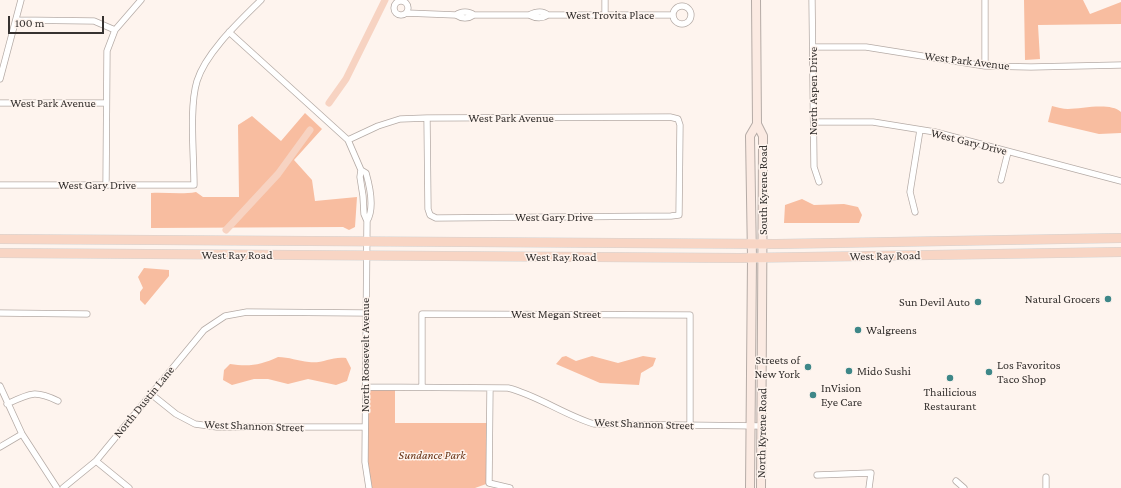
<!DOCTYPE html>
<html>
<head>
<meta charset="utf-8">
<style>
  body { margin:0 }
  #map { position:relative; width:1121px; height:488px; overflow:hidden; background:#fef4ee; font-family:"Crimson Pro",serif }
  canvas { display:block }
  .scale { position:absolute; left:8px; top:16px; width:96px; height:18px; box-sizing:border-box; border:2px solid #363230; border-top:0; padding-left:5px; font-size:12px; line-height:14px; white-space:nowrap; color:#363230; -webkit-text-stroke:3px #fef4ee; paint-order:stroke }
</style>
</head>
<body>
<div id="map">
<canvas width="1121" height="488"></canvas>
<div class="scale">100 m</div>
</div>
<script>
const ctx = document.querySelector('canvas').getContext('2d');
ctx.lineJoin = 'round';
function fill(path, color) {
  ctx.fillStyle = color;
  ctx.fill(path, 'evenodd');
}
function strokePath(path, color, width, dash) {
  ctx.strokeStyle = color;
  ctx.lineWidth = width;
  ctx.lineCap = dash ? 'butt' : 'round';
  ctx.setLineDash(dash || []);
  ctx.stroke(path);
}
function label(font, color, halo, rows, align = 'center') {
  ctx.font = font + ' "Crimson Pro",serif';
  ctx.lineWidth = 3;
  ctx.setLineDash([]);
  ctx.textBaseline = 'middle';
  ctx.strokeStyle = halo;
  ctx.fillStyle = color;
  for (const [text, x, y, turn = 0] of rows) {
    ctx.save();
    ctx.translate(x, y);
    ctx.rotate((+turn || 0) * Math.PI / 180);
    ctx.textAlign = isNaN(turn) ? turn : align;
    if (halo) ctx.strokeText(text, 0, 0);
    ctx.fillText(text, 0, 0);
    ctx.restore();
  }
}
const green = new Path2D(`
  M 1024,0 L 1083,0 L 1090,14 L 1121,2 L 1121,24 L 1038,25 L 1040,59 L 1025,60 Z
  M 1052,106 C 1057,107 1063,109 1068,109 C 1082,109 1110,102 1121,112 L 1121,133 L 1099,134 L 1048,122 Z
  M 305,113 L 322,129 L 294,160 L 312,180 L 315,201 L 357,197 L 355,227 L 349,230 L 343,227 L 151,228 L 151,193 C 166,192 181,195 196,192 L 203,197 L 239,197 L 238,125 L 252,116 L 281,141 Z
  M 802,199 L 814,205 L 844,204 L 858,207 L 862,215 L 859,223 L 784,223 L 785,205 Z
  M 144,268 L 169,270 L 169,276 L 145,305 L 140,300 L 140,292 L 143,288 L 138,277 Z
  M 566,356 L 576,361 L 592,356 L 618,363 L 643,356 L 656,358 L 653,366 L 641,373 L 639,385 L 600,383 L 556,364 L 562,357 Z
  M 278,357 C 289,357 298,361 309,362 C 322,364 332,356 346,358 L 351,368 L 347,381 L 336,385 L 308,379 L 288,384 L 268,379 L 254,379 L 232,385 L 223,380 L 224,370 L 230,364 C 249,367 261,365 278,357 Z
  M 365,387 L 395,387 L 395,423 L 490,423 L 489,483 L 475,488 L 369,488 Z`);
const canal = new Path2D(`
  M 329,103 L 346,79 L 385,0
  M 226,230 L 278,174 L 310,130`);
const minor = new Path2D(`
  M 605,0 L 605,14
  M 812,0 L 814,167 L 819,182
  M 985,0 L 985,66
  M394 8a7 7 0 1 1 14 0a7 7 0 1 1-14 0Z
  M673 15a9 9 0 1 1 18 0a9 9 0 1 1-18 0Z
  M 406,13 L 456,15 C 462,19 468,19 474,15
  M 456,15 C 461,11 469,11 474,15 L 529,15 C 535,18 542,19 548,15
  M 529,15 C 535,12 542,10 548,15 L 673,15
  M 16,20 L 94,21 L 115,30
  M 229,32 L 348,140 L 361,170 L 360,177 L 363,196 L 364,214 L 367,221 L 365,462 L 369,488
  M 813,47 L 866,47 L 985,66 L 1031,67 L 1121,65
  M 0,79 L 21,0
  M 0,103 L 105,103
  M 814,122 L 873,122 L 935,132 L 1121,181
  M 348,140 L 378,126 L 400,119 L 427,118 L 670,117 L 678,119 L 680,125 L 679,215 L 671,216 L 436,218 L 430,215 L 428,209 L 427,118
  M 361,170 L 366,173 C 370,187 375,208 367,221
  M 1001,180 L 1008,152
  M 0,185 L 194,185 C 194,155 189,107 197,81 C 206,52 240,21 261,0
  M 106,185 L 107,51 L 115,30 L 141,0
  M 915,212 L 910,192 L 920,130
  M 0,313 L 87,314
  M 0,386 L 22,434 L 57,488
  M 365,387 L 508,388 C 537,395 564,415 594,424 L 762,426
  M 422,387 L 422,314 L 690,315 L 690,426
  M 490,388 L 489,483 L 510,488
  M 151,394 L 176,414 L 195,424 L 217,427 L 365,427
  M 7,404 C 30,393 35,390 58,401
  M 0,447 L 22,434
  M 96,461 L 129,488
  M 817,475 L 871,473 L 869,488
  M 956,481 L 964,488
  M 63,488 L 96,461 L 204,330 L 225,316 L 247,312 L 366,313
  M 1046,488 L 1046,477`);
const secondary = new Path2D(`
  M 756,0 L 757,124 L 763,136 L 763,145 L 761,488
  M 750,488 L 752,258 L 750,136 L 757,124`);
const primary = new Path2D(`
  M 0,239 L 776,244 L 1121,238
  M 0,253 L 740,258 L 1121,252`);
const markers = [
  [1108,299,4,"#3e8788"],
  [978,302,4,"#3e8788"],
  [858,330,4,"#3e8788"],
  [808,367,4,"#3e8788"],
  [849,371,4,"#3e8788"],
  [989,372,4,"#3e8788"],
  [950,378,4,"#3e8788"],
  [813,395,4,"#3e8788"]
];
const streetNames = [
  ["West Trovita Place",610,15],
  ["West Park Avenue",967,61,7],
  ["North Aspen Drive",813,91,-90],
  ["West Park Avenue",53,103],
  ["West Park Avenue",511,118],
  ["West Gary Drive",969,142,14],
  ["West Gary Drive",97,185],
  ["South Kyrene Road",763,190,-90],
  ["West Gary Drive",554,217],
  ["West Ray Road",237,255],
  ["West Ray Road",885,256,-1],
  ["West Ray Road",561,257],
  ["West Megan Street",556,314],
  ["North Roosevelt Avenue",365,355,-90],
  ["North Dustin Lane",144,402,-51],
  ["West Shannon Street",644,424,2],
  ["West Shannon Street",254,426,2],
  ["North Kyrene Road",762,433,-89]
];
const poiNames = [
  ["Natural Grocers",1100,299,"right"],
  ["Sun Devil Auto",970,302,"right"],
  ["Walgreens",866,330],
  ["Streets of",800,360,"right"],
  ["New York",800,374,"right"],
  ["Los Favoritos",997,365],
  ["Taco Shop",997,379],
  ["Mido Sushi",857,371],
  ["InVision",821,388],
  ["Eye Care",821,402],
  ["Thailicious",950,392,"center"],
  ["Restaurant",950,406,"center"]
];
const parkNames = [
  ["Sundance Park",432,455]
];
fill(green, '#f8bda0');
strokePath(canal, '#f7d3c2', 7);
strokePath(minor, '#b5aba6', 7);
strokePath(secondary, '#b5aba6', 10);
strokePath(primary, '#d3d2d1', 10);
strokePath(minor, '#fff', 5.5);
strokePath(secondary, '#fbeae2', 8);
strokePath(primary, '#f8d5c4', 9);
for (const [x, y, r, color] of markers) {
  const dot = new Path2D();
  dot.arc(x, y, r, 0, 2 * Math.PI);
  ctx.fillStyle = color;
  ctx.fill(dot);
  strokePath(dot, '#fef4ee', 1.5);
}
label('12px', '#363230', '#fef4ee', streetNames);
label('12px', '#363230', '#fef4ee', poiNames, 'left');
label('italic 12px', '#683214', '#fef4ee', parkNames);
</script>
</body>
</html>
